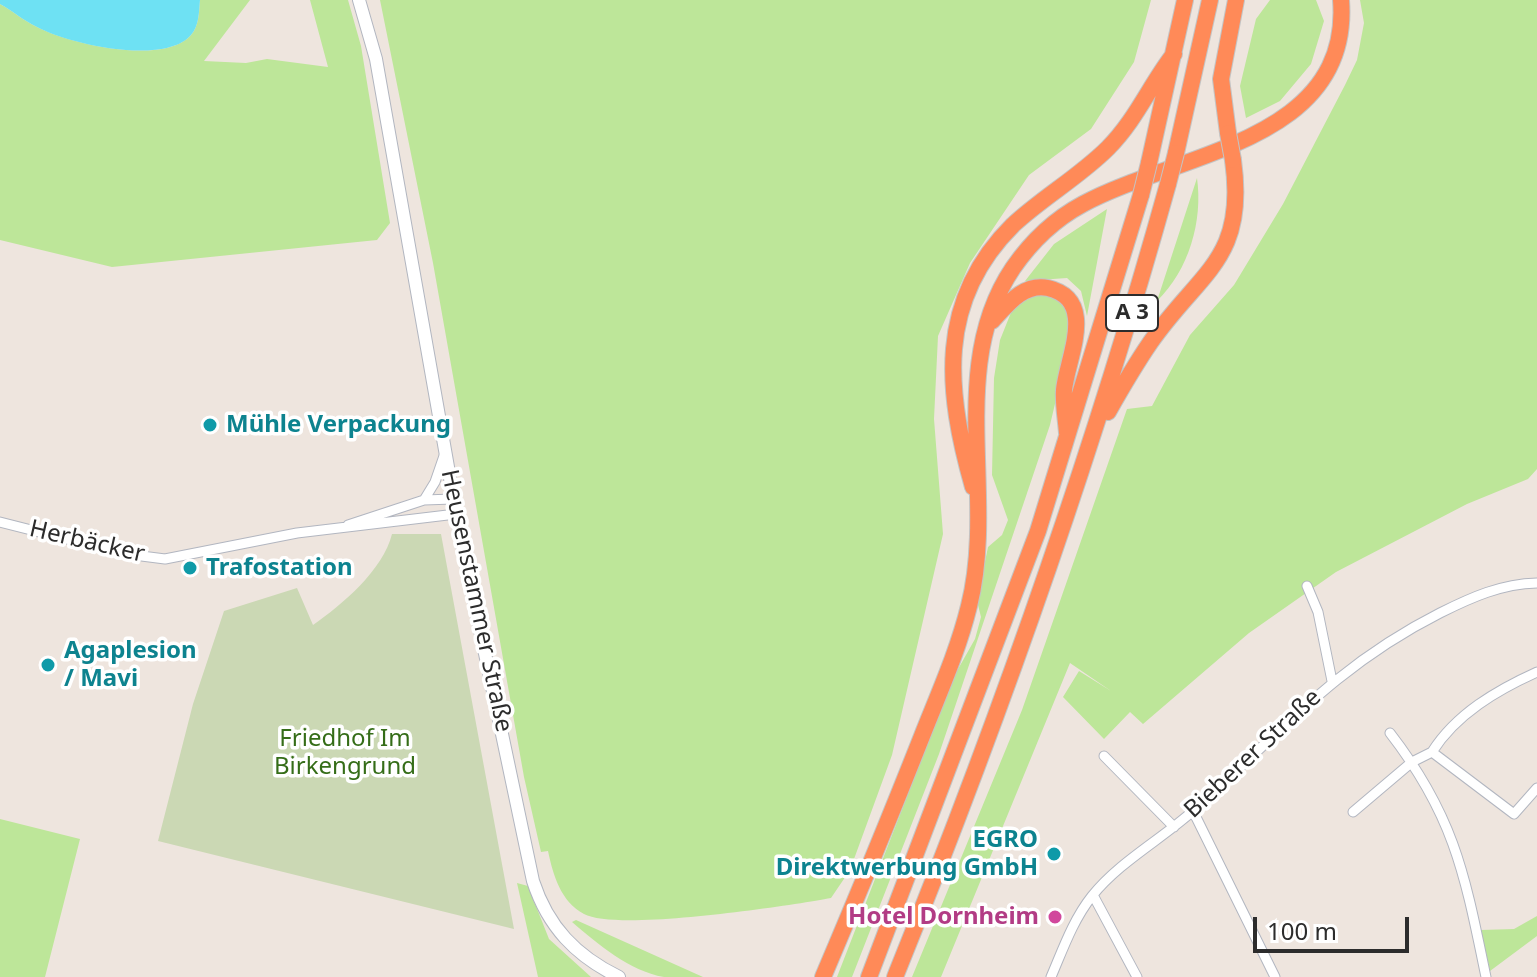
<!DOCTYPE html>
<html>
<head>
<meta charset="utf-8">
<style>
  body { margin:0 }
  #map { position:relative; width:1537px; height:977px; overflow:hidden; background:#eee5de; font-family:"Noto Sans",sans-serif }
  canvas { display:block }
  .scale { position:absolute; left:1253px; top:917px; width:156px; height:36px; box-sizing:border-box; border:4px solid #2c2c2c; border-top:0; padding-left:10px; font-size:24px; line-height:28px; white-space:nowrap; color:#2c2c2c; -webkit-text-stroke:6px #fff; paint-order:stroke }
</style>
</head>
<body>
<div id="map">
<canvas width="1537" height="977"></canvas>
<div class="scale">100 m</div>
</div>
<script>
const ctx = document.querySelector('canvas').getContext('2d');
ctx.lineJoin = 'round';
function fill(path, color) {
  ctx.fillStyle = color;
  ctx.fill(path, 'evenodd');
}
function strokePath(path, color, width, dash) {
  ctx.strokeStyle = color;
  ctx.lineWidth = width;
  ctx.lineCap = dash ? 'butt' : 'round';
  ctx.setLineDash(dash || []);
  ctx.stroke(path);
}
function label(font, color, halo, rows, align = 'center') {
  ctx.font = font + ' "Noto Sans",sans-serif';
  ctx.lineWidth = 7;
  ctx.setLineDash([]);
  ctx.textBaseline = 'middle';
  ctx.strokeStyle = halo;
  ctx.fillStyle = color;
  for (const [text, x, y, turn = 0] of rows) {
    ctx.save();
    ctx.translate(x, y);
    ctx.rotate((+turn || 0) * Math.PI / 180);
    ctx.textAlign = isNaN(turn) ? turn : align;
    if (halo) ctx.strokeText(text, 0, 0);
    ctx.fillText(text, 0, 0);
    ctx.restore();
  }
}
const green = new Path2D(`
  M 200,0 L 250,0 L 204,61 L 246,63 L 267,59 L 328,67 L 310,0 L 348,0 L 361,46 L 390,223 L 377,240 L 112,267 L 0,240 L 0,4 C 13,11 24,21 37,27 C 69,44 164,66 191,35 C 199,26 199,12 200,0 Z
  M 380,0 L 1151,0 L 1134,62 L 1091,129 L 1029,175 L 970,263 L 938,336 L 934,419 L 943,534 L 892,755 L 850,870 L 831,898 C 788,906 617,932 584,914 C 561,902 553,875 548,851 L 541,852 L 524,777 L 433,263 Z
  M 1270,0 L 1316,0 L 1324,21 L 1311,64 L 1280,101 L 1246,118 L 1240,86 L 1256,19 Z
  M 1360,0 L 1537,0 L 1537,469 L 1528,479 L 1467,504 L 1336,572 L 1249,633 L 1143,724 L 1130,712 L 1104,739 L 1063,697 L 1079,671 L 1111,691 L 1070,663 L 941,977 L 912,977 L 1022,710 L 1127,409 L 1152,406 L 1190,335 L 1234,285 L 1283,204 L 1345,85 L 1357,60 L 1364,23 Z
  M 1197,178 C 1203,221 1189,270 1157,301 Z
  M 1107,209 L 1087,316 L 1081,291 L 1067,278 L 1025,281 L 1054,244 Z
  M 1033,294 L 1054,296 L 1068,311 L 1071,336 L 1050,425 L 939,754 L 852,977 L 837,977 L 953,678 L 975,639 L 981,617 L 977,601 L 988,547 L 1002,535 L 1008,520 L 992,475 L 994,378 L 1000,340 L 1014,305 Z
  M 0,819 L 80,839 L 45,977 L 0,977 Z
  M 517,883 L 528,886 L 549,939 L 591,977 L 538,977 Z
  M 1537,916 L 1537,936 L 1490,971 L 1481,930 L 1514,929 Z
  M 576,920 L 703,977 C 691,977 676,977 664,977 C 629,971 598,944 572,922 Z`);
const cemetery = new Path2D(`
  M 392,534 L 441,534 L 514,929 L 158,841 L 193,704 L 224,611 L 297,588 L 313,625 C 343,604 383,570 392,534 Z`);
const water = new Path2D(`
  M 0,0 L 200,0 C 199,12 199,26 191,35 C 164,66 68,44 37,27 C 24,21 13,11 0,4 Z`);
const street = new Path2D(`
  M 424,500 L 435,482 L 445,453
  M 0,522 L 126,554 L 165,559 L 297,533 L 456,514
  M 348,525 L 424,500 L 453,499
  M 1307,586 L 1318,612 L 1332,681
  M 1390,733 C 1455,817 1465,876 1486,977
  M 1432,752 L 1514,814 L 1537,788
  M 1432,752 C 1456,714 1497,690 1537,672
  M 1104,756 L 1174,827
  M 1193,811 L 1275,977
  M 1353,812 L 1412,762 L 1432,752
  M 1093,895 L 1137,977
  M 1051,977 C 1063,949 1073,920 1092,896 C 1119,862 1162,839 1194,810 C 1279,734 1335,666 1440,613 C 1472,597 1501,584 1537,583`);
const secondary = new Path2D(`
  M 359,0 L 376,59 L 460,535 L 533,881 C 548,927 576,956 619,977`);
const highway = new Path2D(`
  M 1228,133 L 1221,79 L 1236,0
  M 1176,153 L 1210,0
  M 1149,163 L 1185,0
  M 992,321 C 1007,305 1023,283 1048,288 C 1098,300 1067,358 1064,390 C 1063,404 1066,419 1067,433
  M 1108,412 C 1121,389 1135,365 1150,343 C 1200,271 1247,260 1233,160
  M 973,487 C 946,392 936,301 1013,225 C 1043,197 1079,177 1108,148 C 1136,120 1150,85 1174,54
  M 823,977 C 857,897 890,817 922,736 C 939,693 958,651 969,606 C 997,496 946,367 1013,268 C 1031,242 1055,219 1083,204 C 1177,153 1352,142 1341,0
  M 869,977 L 1038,531 L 1141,195
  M 895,977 C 1000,717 1093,454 1168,184`);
const highwayBridge = new Path2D(`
  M 1228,133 L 1233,160
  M 1168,184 L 1176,153
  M 1141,195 L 1149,163`);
const markers = [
  [210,425,8,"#0f9aa8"],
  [190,568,8,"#0f9aa8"],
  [48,665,8,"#0f9aa8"],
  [1054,854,8,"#0f9aa8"],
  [1055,917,8,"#d1479c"]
];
const shields = [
  [1132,313,52]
];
const shieldNames = [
  ["A 3",1132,313]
];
const cultureNames = [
  ["Mühle Verpackung",226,425],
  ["Trafostation",206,568],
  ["Agaplesion",64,651],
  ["/ Mavi",64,679],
  ["EGRO",1038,840,"right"],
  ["Direktwerbung GmbH",1038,868,"right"]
];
const streetNames = [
  ["Herbäcker",87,542,13],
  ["Heusenstammer Straße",476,601,78],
  ["Bieberer Straße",1253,754,-43]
];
const parkNames = [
  ["Friedhof Im",345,739],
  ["Birkengrund",345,767]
];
const hotelNames = [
  ["Hotel Dornheim",1039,917]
];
fill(green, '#bde699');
fill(cemetery, '#cbd8b4');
fill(water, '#6ee1f3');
strokePath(street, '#b2b6c0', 11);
strokePath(secondary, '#b2b6c0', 14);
strokePath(highway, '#c4c4c4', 18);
strokePath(street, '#fff', 9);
strokePath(secondary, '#fff', 12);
strokePath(highway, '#ff8a58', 16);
strokePath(highwayBridge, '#c4c4c4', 18, []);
strokePath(highwayBridge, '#ff8a58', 16);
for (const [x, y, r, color] of markers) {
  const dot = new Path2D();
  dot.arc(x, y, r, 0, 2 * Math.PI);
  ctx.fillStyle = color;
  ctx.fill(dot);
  strokePath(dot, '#fff', 3);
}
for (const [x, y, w] of shields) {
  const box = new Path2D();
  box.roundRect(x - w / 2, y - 18, w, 36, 6);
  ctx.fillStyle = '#fff';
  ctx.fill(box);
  strokePath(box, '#2c2c2c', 2);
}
label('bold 22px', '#2c2c2c', null, shieldNames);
label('bold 24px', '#0d838f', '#fff', cultureNames, 'left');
label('24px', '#2c2c2c', '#fff', streetNames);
label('24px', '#356d18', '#fff', parkNames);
label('bold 24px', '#b23c85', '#fff', hotelNames, 'right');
</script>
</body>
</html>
